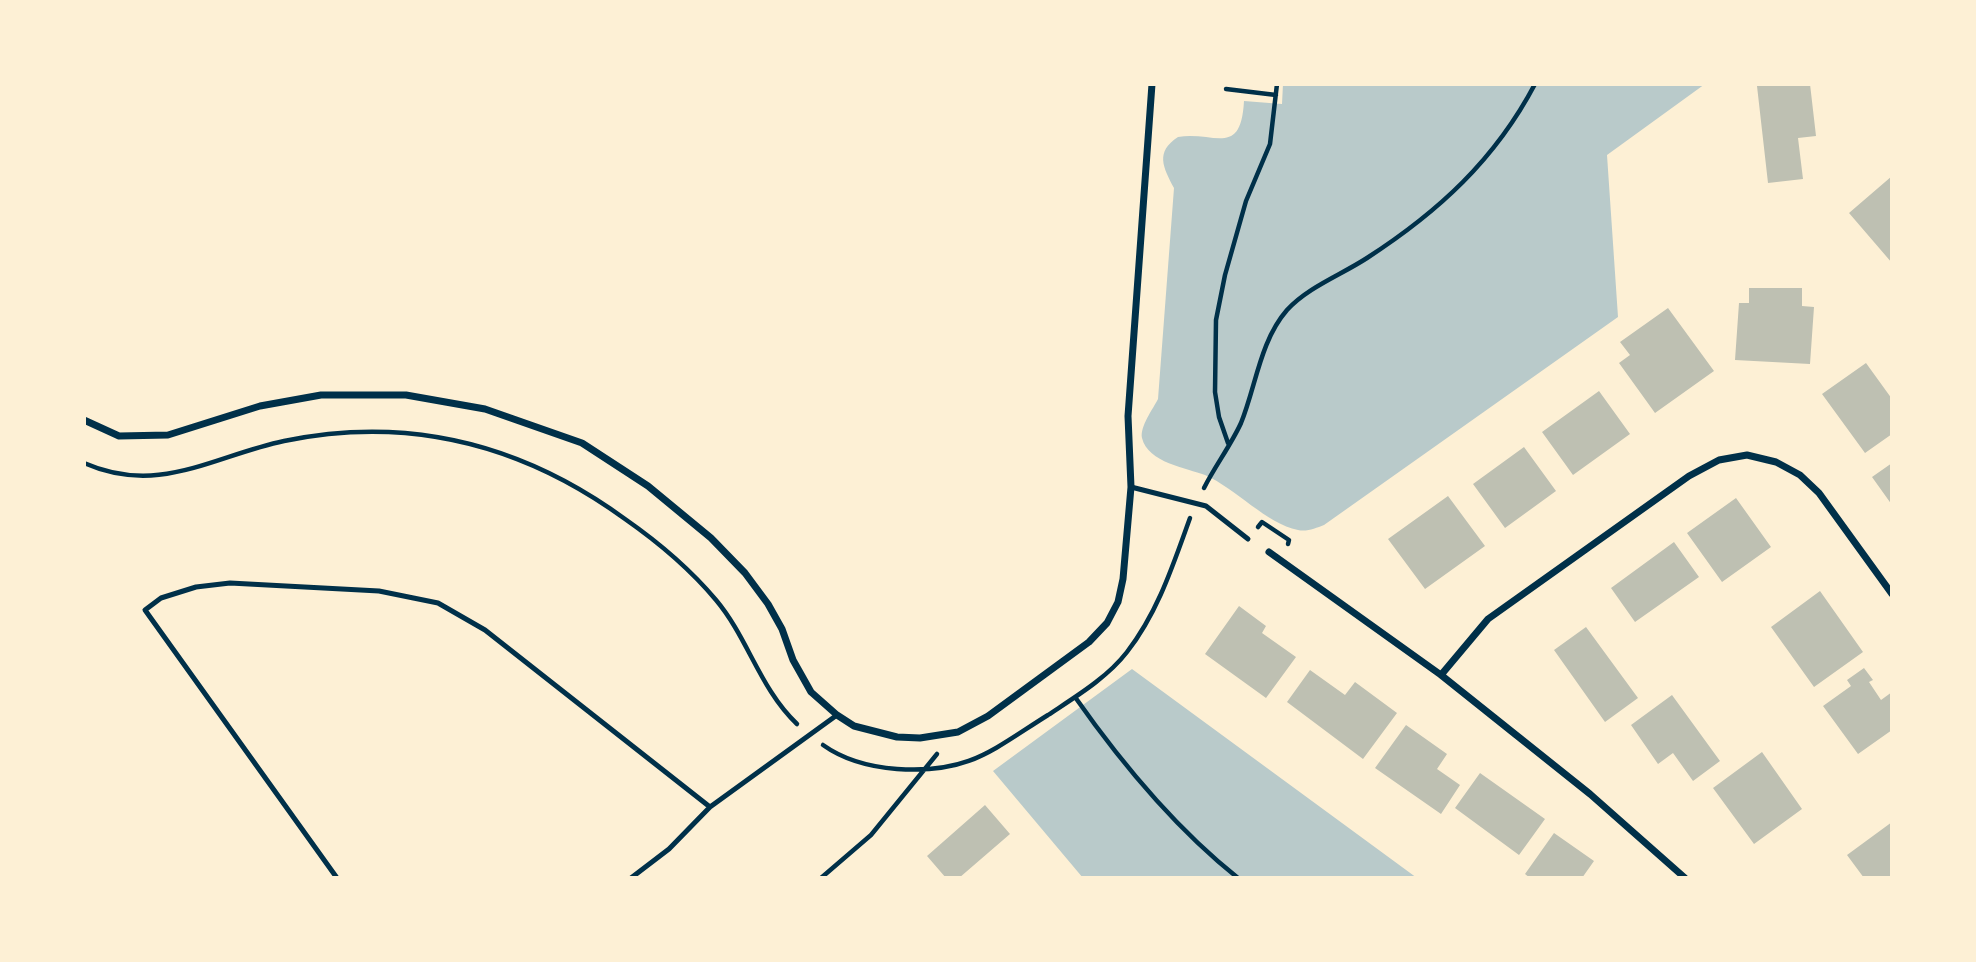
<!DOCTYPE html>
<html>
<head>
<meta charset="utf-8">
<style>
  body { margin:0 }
  #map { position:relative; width:1976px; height:962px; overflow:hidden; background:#fdf0d5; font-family:"Space Grotesk",sans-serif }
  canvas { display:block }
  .frame { position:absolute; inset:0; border:86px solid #fdf0d5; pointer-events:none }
</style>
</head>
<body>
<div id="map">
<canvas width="1976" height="962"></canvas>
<div class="frame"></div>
</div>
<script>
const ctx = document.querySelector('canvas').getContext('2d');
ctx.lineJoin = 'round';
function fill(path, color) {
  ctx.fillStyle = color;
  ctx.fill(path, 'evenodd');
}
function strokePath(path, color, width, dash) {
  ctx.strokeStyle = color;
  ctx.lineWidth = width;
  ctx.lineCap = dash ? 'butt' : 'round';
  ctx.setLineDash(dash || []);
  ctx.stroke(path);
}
const green = new Path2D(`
  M 1283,84 L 1705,84 L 1607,155 L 1618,317 L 1324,525 C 1316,528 1307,532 1298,530 C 1267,524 1235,488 1205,475 C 1187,468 1148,463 1142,438 C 1140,426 1153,409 1158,399 L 1174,188 C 1163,167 1155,152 1178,137 C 1214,131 1241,158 1244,101 L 1282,104 Z
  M 1132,669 L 1417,878 L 1083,878 L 993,771 Z`);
const building = new Path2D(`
  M 1772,84 L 1810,84 L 1816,136 L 1798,138 L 1803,179 L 1768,183 L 1757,86 Z
  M 1892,176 L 1892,263 L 1849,213 Z
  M 1749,288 L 1802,288 L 1802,306 L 1814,307 L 1810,364 L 1735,360 L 1739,303 L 1749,303 Z
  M 1668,308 L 1714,371 L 1655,413 L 1619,363 L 1630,355 L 1620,342 Z
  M 1866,363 L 1892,399 L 1892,434 L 1865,453 L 1822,394 Z
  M 1599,391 L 1630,434 L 1573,475 L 1542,432 Z
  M 1524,447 L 1556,491 L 1505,528 L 1473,484 Z
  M 1892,463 L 1892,505 L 1872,477 Z
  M 1448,496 L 1485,546 L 1425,589 L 1388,539 Z
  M 1736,498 L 1771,547 L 1722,582 L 1687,533 Z
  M 1674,542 L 1699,577 L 1635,622 L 1611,588 Z
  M 1820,591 L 1863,652 L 1814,687 L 1771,627 Z
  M 1239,606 L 1266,626 L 1262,633 L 1296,657 L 1266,698 L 1205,654 Z
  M 1586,627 L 1638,698 L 1605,722 L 1554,650 Z
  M 1864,668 L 1873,680 L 1869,682 L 1881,700 L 1892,692 L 1892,730 L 1858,754 L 1823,706 L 1851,686 L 1847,680 Z
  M 1310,670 L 1345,695 L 1355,682 L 1397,713 L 1363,759 L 1287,702 Z
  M 1672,695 L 1720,761 L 1693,781 L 1673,753 L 1658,764 L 1631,725 Z
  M 1406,725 L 1447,754 L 1437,769 L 1460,785 L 1441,814 L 1375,768 Z
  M 1762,752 L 1802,809 L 1754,844 L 1713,788 Z
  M 1480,773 L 1545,819 L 1519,855 L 1455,808 Z
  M 985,805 L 1010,834 L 959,878 L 946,878 L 927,856 Z
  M 1892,822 L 1892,878 L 1864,878 L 1847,855 Z
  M 1554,833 L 1594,861 L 1582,878 L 1530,878 L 1525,874 Z`);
const path = new Path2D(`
  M 1226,89 L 1276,95
  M 1228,443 L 1219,417 L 1215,392 L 1216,320 L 1225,275 L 1246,201 L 1270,144 L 1277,84
  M 84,463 C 159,496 213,456 284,441 C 410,415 522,444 625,519 C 658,542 690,569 716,600 C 748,638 760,689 797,724
  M 1204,488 C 1215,466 1231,445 1241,423 C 1256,386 1260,341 1287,310 C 1308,287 1341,275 1367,258 C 1438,212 1495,160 1535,84
  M 1258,527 L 1262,522 L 1289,540 L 1288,544
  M 1075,697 C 1122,764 1174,827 1238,878
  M 823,745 C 844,760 871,767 897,769 C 969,774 992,750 1048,715 C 1075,697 1107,678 1127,652 C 1158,612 1173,565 1190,518
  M 821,878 L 871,835 L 937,754`);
const service = new Path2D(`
  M 1131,487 L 1206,506 L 1248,539
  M 337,878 L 145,610 L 161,598 L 196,587 L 230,583 L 379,591 L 438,603 L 485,630 L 710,807
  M 631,878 L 669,849 L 710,807 L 837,715`);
const minor = new Path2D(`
  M 84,420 L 119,436 L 168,435 L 260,406 L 321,395 L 406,395 L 485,409 L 582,443 L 648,486 L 711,538 L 745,573 L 768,604 L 782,629 L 793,660 L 811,692 L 837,715 L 854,726 L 897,737 L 920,738 L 958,732 L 988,716 L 1089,642 L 1107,623 L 1118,602 L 1123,579 L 1131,487 L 1128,416 L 1152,84
  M 1269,552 L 1441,675 L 1590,794 L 1685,878
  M 1441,675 L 1488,619 L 1689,476 L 1719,460 L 1747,455 L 1776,462 L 1800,475 L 1819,493 L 1892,594`);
fill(green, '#b9caca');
fill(building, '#bec0b2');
strokePath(path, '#003049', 4.5);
strokePath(service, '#003049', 5);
strokePath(minor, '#003049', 7);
</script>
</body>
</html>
